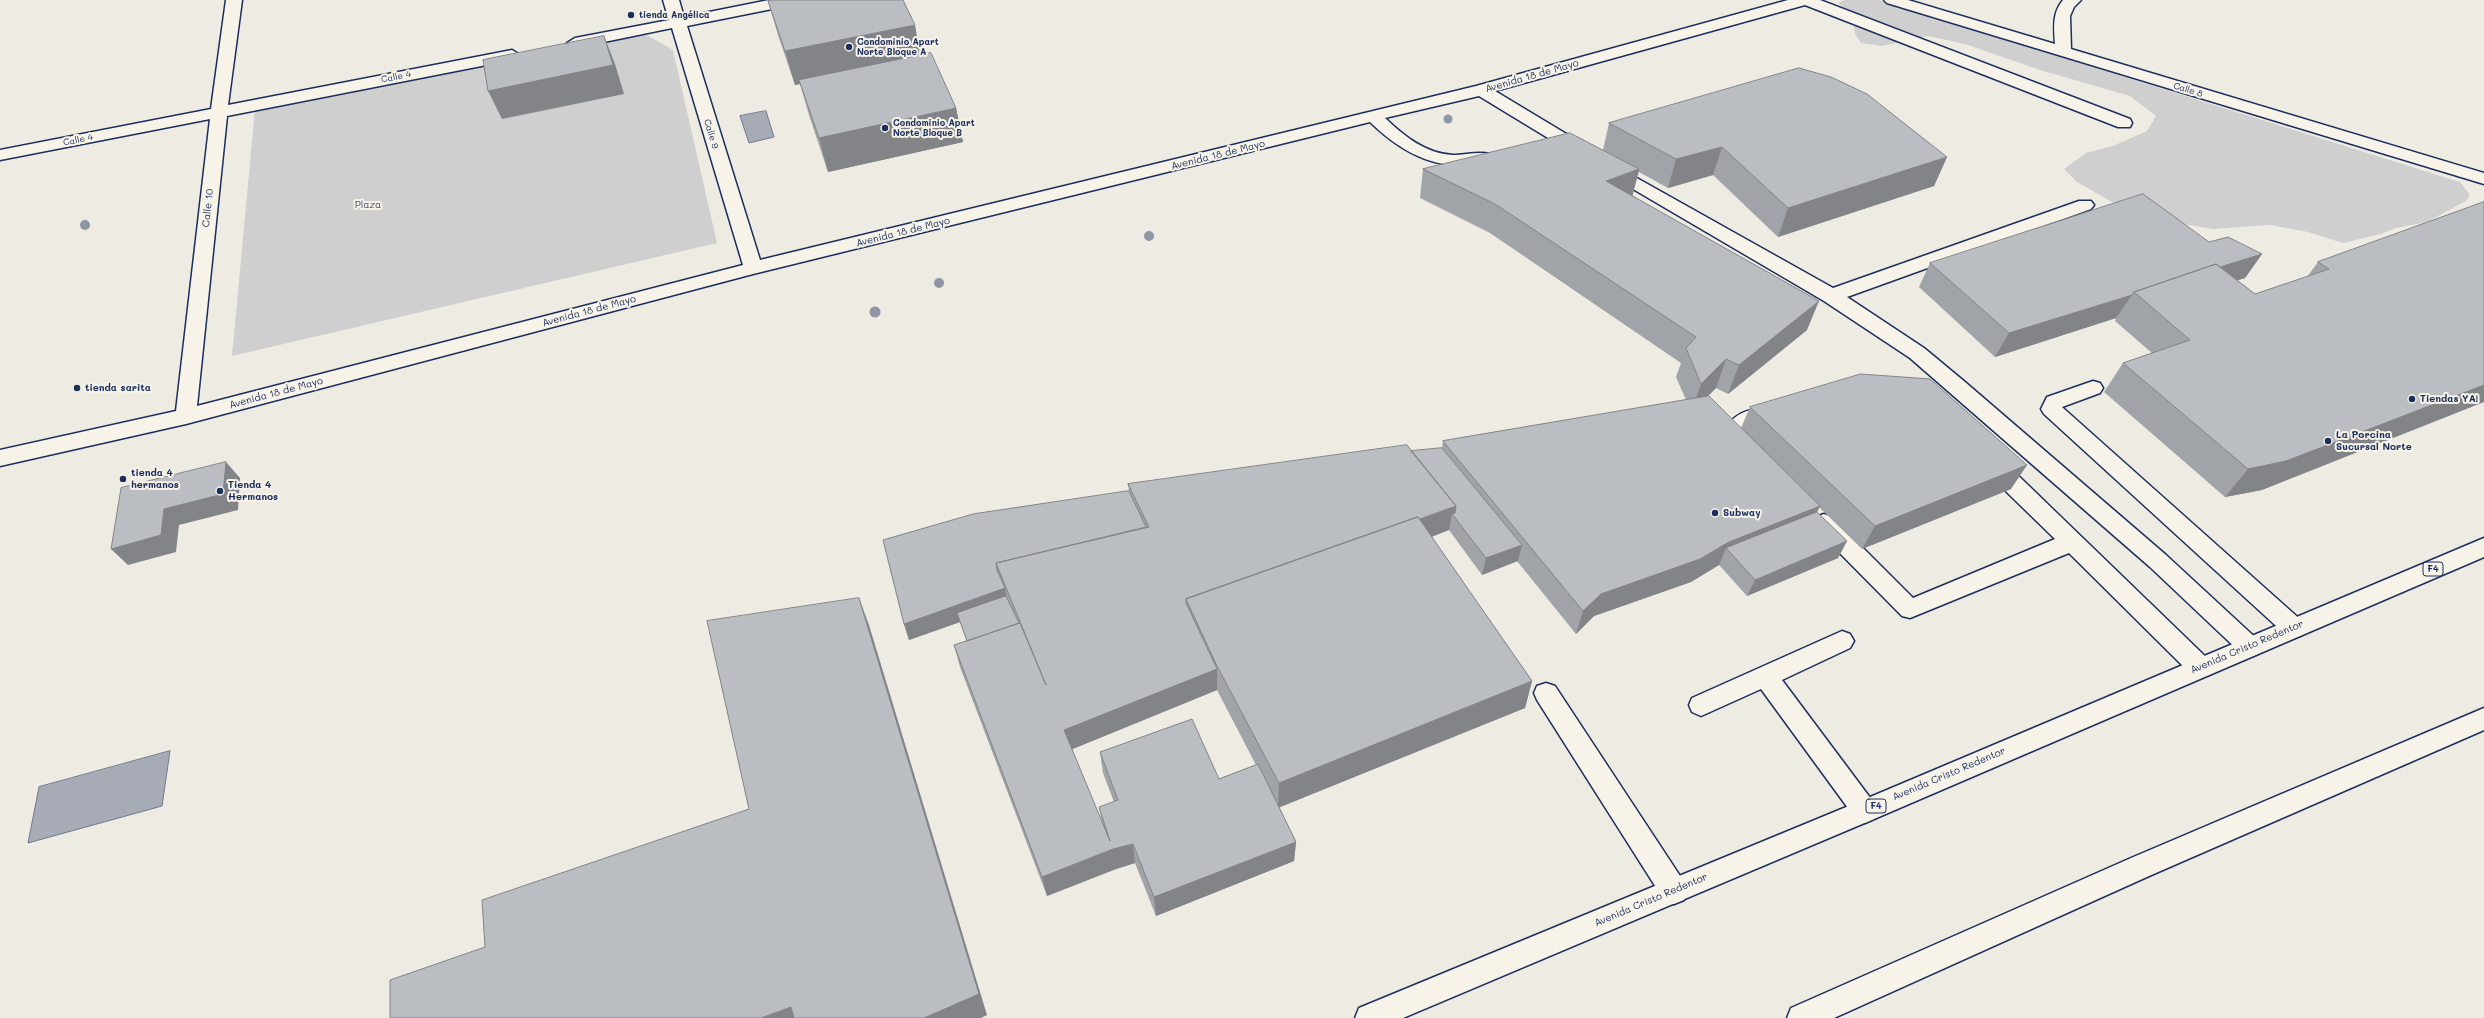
<!DOCTYPE html>
<html>
<head>
<meta charset="utf-8">
<style>
  body { margin:0 }
  canvas { display:block; background:#eeebe2 }
</style>
</head>
<body>
<canvas width="2484" height="1018"></canvas>
<script>
const ctx = document.querySelector('canvas').getContext('2d');
ctx.lineJoin = 'round';
function fill(path, color) {
  ctx.fillStyle = color;
  ctx.fill(path, 'evenodd');
}
function strokePath(path, color, width, dash) {
  ctx.strokeStyle = color;
  ctx.lineWidth = width;
  ctx.lineCap = dash ? 'butt' : 'round';
  ctx.setLineDash(dash || []);
  ctx.stroke(path);
}
function label(font, color, halo, rows, align = 'center') {
  ctx.font = font + ' Mali,sans-serif';
  ctx.lineWidth = 4;
  ctx.setLineDash([]);
  ctx.textBaseline = 'middle';
  ctx.strokeStyle = halo;
  ctx.fillStyle = color;
  for (const [text, x, y, turn = 0] of rows) {
    ctx.save();
    ctx.translate(x, y);
    ctx.rotate((+turn || 0) * Math.PI / 180);
    ctx.textAlign = isNaN(turn) ? turn : align;
    if (halo) ctx.strokeText(text, 0, 0);
    ctx.fillText(text, 0, 0);
    ctx.restore();
  }
}
const green = new Path2D(`
  M 1844,0 L 1879,0 L 2460,182 L 2470,195 L 2466,201 L 2427,222 L 2396,228 L 2381,234 L 2343,243 L 2308,232 L 2270,225 L 2213,229 L 2166,221 L 2114,203 L 2077,182 L 2064,169 L 2086,153 L 2113,146 L 2147,131 L 2156,116 L 2130,96 L 2040,70 L 1968,45 L 1929,36 L 1882,46 L 1861,43 L 1855,34 L 1853,15 L 1838,3 Z
  M 643,33 L 673,50 L 717,243 L 232,356 L 255,109 Z`);
const water = new Path2D(`
  M 766,111 L 774,137 L 749,143 L 740,116 Z
  M 170,751 L 162,806 L 28,843 L 39,787 Z`);
const minor = new Path2D(`
  M 226,0 L 242,0 L 228,105 L 512,50 L 520,55 L 512,60 L 227,116 L 197,406 L 743,265 L 672,28 L 575,48 L 567,43 L 575,38 L 669,20 L 663,0 L 679,0 L 684,17 L 769,0 L 800,0 L 792,5 L 687,26 L 760,260 L 1476,86 L 1788,0 L 1820,0 L 2130,119 L 2132,123 L 2130,127 L 2118,127 L 1805,5 L 1495,91 L 1588,147 L 1591,151 L 1588,155 L 1576,155 L 1479,96 L 1385,118 C 1404,136 1426,154 1453,155 C 1465,155 1478,151 1490,154 L 1493,158 L 1490,162 C 1442,174 1404,155 1370,122 L 753,274 L 186,424 L 0,466 L 0,450 L 176,411 L 210,119 L 0,160 L 0,150 L 211,109 Z
  M 1884,0 L 1908,0 L 2055,44 C 2054,28 2052,13 2063,0 L 2081,0 L 2074,7 L 2070,16 L 2071,49 L 2484,173 L 2484,184 L 1887,3 Z
  M 1610,163 L 1833,288 L 2079,201 L 2091,201 L 2094,205 L 2091,209 L 1847,297 L 1924,348 L 1965,382 L 2166,555 L 2258,640 L 2262,647 L 2258,654 L 2250,657 L 2242,654 L 2150,567 L 1910,358 L 1824,301 L 1604,172 L 1601,168 L 1604,164 Z
  M 2093,381 L 2100,383 L 2103,388 L 2100,393 L 2062,407 L 2302,621 L 2306,628 L 2302,635 L 2294,638 L 2286,635 L 2044,414 L 2041,409 L 2047,397 Z
  M 1774,405 L 1781,407 L 1784,412 L 1781,417 L 1756,423 L 1747,429 L 1746,433 L 1759,448 L 1755,454 C 1741,458 1731,447 1724,435 C 1730,411 1753,409 1774,405 Z
  M 1992,456 L 2000,458 L 2209,660 L 2212,667 L 2209,674 L 2200,677 L 2191,674 L 2069,553 L 1910,618 L 1902,616 L 1816,529 L 1813,523 L 1816,517 L 1824,514 L 1832,517 L 1913,598 L 2055,539 L 1984,470 L 1981,464 L 1984,458 Z
  M 1842,631 L 1850,634 L 1854,641 L 1850,648 L 1782,680 L 1874,803 L 1878,811 L 1874,819 L 1865,823 L 1856,819 L 1761,689 L 1701,716 L 1692,712 L 1689,705 L 1692,698 Z
  M 1546,683 L 1555,686 L 1684,882 L 1688,891 L 1684,900 L 1674,904 L 1664,900 L 1537,700 L 1534,693 L 1537,686 Z`);
const highway = new Path2D(`
  M 2484,538 L 2484,557 L 1874,819 L 1403,1018 L 1355,1018 L 1359,1008 L 1856,803 Z
  M 2484,708 L 2484,730 L 2149,876 L 1834,1018 L 1787,1018 L 1791,1008 L 2131,858 Z`);
const trees = [
  [1448,119,4.5],
  [85,225,5],
  [1149,236,5],
  [939,283,5],
  [875,312,5.5]
];
const wall = new Path2D(`
  M 768,1 L 921,55 L 956,108 L 963,142 L 828,172 L 809,115 L 800,84 L 795,85 L 778,35 Z
  M 1609,123 L 1947,157 L 1934,186 L 1778,237 L 1713,175 L 1668,188 L 1639,172 L 1632,196 L 1807,330 L 1728,394 L 1716,388 L 1707,397 L 1741,428 L 1750,407 L 2011,489 L 1862,549 L 1819,507 L 1817,512 L 1847,541 L 1838,558 L 1747,596 L 1719,565 L 1691,582 L 1594,616 L 1576,634 L 1517,561 L 1482,575 L 1449,530 L 1432,537 L 1532,681 L 1525,708 L 1279,807 L 1296,842 L 1294,861 L 1156,916 L 1135,863 L 1116,869 L 1047,896 L 960,667 L 954,645 L 967,641 L 960,622 L 909,640 L 904,624 L 883,540 L 1129,491 L 1128,484 L 1442,448 L 1443,441 L 1686,400 L 1676,377 L 1681,363 L 1490,233 L 1420,198 L 1423,169 L 1603,150 ZM 1217,690 L 1256,765 L 1219,779 L 1100,752 L 1103,773 L 1114,802 L 1099,807 L 1102,822 L 1072,749 Z
  M 2484,202 L 2262,490 L 2225,497 L 2104,392 L 2123,363 L 2152,353 L 2115,321 L 2116,318 L 1995,357 L 1919,287 L 1930,263 L 2209,242 L 2262,254 L 2245,278 L 2237,280 L 2255,294 L 2307,277 L 2318,262 Z`);
const shadedWall = new Path2D(`
  M 915,25 L 921,59 L 795,85 L 785,51 Z
  M 604,36 L 615,64 L 624,94 L 502,119 L 488,91 Z
  M 956,108 L 963,142 L 828,172 L 819,138 Z
  M 1722,147 L 1713,175 L 1668,188 L 1676,159 Z
  M 1947,157 L 1934,186 L 1778,237 L 1788,208 Z
  M 1639,169 L 1632,198 L 1606,181 Z
  M 2262,254 L 2245,278 L 2152,307 L 2136,293 Z
  M 2132,295 L 2116,318 L 1995,357 L 2009,333 Z
  M 1819,301 L 1807,330 L 1728,394 L 1739,365 Z
  M 1726,359 L 1716,388 L 1691,413 L 1701,384 Z
  M 2484,385 L 2484,402 L 2262,490 L 2225,497 L 2248,469 Z
  M 226,462 L 240,478 L 238,510 L 179,525 L 176,552 L 128,565 L 111,549 Z
  M 2027,465 L 2011,489 L 1862,549 L 1875,526 Z
  M 1456,506 L 1454,516 L 1452,514 L 1449,530 L 1197,622 L 1188,603 Z
  M 1820,506 L 1809,529 L 1726,548 L 1719,565 L 1691,582 L 1594,616 L 1576,634 L 1583,611 L 1601,594 L 1729,542 Z
  M 1847,541 L 1838,558 L 1747,596 L 1755,580 Z
  M 1522,545 L 1518,561 L 1482,575 L 1486,558 Z
  M 1005,588 L 1008,604 L 957,613 L 960,622 L 909,640 L 904,624 Z
  M 859,598 L 869,625 L 987,1015 L 981,1018 L 924,1018 Z
  M 1217,669 L 1217,690 L 1068,751 L 1064,730 Z
  M 1532,681 L 1525,708 L 1278,808 L 1279,783 Z
  M 1296,842 L 1294,861 L 1156,916 L 1154,897 Z
  M 1133,844 L 1135,863 L 1116,869 L 1047,896 L 1042,877 L 1113,849 Z
  M 791,1007 L 798,1018 L 761,1018 Z`);
const building = new Path2D(`
  M 774,0 L 903,0 L 915,25 L 785,51 L 768,1 Z
  M 604,36 L 613,65 L 488,91 L 483,60 Z
  M 931,53 L 956,108 L 819,138 L 799,80 Z
  M 1799,68 L 1831,77 L 1867,94 L 1947,157 L 1788,208 L 1722,147 L 1676,159 L 1609,123 Z
  M 1570,133 L 1639,169 L 1606,181 L 1819,301 L 1739,365 L 1726,359 L 1701,384 L 1686,348 L 1696,337 L 1495,204 L 1423,169 Z
  M 2143,194 L 2209,242 L 2228,237 L 2262,254 L 2220,267 L 2216,264 L 2134,292 L 2132,295 L 2009,333 L 1930,263 Z
  M 2484,202 L 2484,385 L 2286,461 L 2248,469 L 2123,363 L 2190,340 L 2134,292 L 2216,264 L 2255,294 L 2329,269 L 2318,262 Z
  M 1861,374 L 1930,379 L 2027,465 L 1875,526 L 1750,407 Z
  M 1709,396 L 1820,506 L 1729,542 L 1700,559 L 1601,594 L 1583,611 L 1443,441 Z
  M 1407,445 L 1456,506 L 1420,519 L 1418,517 L 1186,599 L 1186,603 L 1217,669 L 1064,730 L 1110,841 L 1099,807 L 1118,800 L 1100,752 L 1192,719 L 1219,779 L 1258,764 L 1296,842 L 1154,897 L 1133,844 L 1113,849 L 1042,877 L 954,645 L 1020,623 L 1046,685 L 996,563 L 1149,527 L 1128,484 Z
  M 1442,448 L 1522,545 L 1486,558 L 1452,514 L 1455,513 L 1456,506 L 1411,451 Z
  M 226,462 L 223,494 L 164,509 L 161,535 L 111,549 L 121,488 Z
  M 1129,491 L 1146,527 L 996,563 L 997,570 L 1005,588 L 904,624 L 883,540 L 973,514 Z
  M 1817,512 L 1847,541 L 1755,580 L 1726,548 Z
  M 1418,517 L 1532,681 L 1279,783 L 1216,664 L 1186,599 Z
  M 1006,596 L 1019,623 L 967,641 L 957,613 Z
  M 859,598 L 979,994 L 924,1018 L 794,1018 L 791,1007 L 761,1018 L 390,1018 L 390,980 L 485,947 L 482,900 L 749,809 L 707,621 Z`);
const markers = [
  [631,15,4,"#1b2f5e"],
  [849,47,4,"#1b2f5e"],
  [885,128,4,"#1b2f5e"],
  [77,388,4,"#1b2f5e"],
  [2412,399,4,"#1b2f5e"],
  [2328,441,4,"#1b2f5e"],
  [123,479,4,"#1b2f5e"],
  [220,491,4,"#1b2f5e"],
  [1715,513,4,"#1b2f5e"]
];
const farPoinames = [
  ["tienda Angélica",639,15],
  ["Condominio Apart",857,42],
  ["Norte Bloque A",857,52],
  ["Condominio Apart",893,123],
  ["Norte Bloque B",893,133]
];
const farStreetnames = [
  ["Calle 4",396,77,-11],
  ["Calle 8",2188,90,17],
  ["Calle 9",711,134,73],
  ["Calle 4",78,140,-11]
];
const shields = [
  [2433,569,20],
  [1876,806,20]
];
const shieldNames = [
  ["F4",2433,569],
  ["F4",1876,806]
];
const streetNames = [
  ["Avenida 18 de Mayo",1532,76,-16],
  ["Avenida 18 de Mayo",1218,155,-14],
  ["Calle 10",208,208,-84],
  ["Avenida 18 de Mayo",903,232,-14],
  ["Avenida 18 de Mayo",589,311,-15],
  ["Avenida 18 de Mayo",276,393,-15],
  ["Avenida Cristo Redentor",2247,647,-23],
  ["Avenida Cristo Redentor",1949,774,-23],
  ["Avenida Cristo Redentor",1651,900,-23]
];
const parkNames = [
  ["Plaza",368,205]
];
const poiNames = [
  ["tienda sarita",85,388],
  ["Tiendas YA!",2420,399],
  ["La Porcina",2336,435],
  ["Sucursal Norte",2336,447],
  ["tienda 4",131,473],
  ["hermanos",131,485],
  ["Tienda 4",228,485],
  ["Hermanos",228,497],
  ["Subway",1723,513]
];
fill(green, '#cfcfcf');
fill(water, '#a6abb5');
strokePath(water, '#6e7992', 1);
strokePath(minor, '#1b2f5e', 3);
strokePath(highway, '#1b2f5e', 3);
fill(minor, '#f7f3e8');
fill(highway, '#f7f3e8');
ctx.fillStyle = '#8e95a6';
for (const [x, y, r] of trees) {
  ctx.beginPath();
  ctx.arc(x, y, r, 0, 2 * Math.PI);
  ctx.fill();
}
fill(wall, '#a0a3a7');
fill(shadedWall, '#828488');
fill(building, '#babdc2');
strokePath(building, '#828488', 1);
for (const [x, y, r, color] of markers) {
  const dot = new Path2D();
  dot.arc(x, y, r, 0, 2 * Math.PI);
  ctx.fillStyle = color;
  ctx.fill(dot);
  strokePath(dot, '#f7f3e8', 1.5);
}
label('bold 9px', '#1b2f5e', '#f7f3e8', farPoinames, 'left');
label('9px', '#1b2f5e', '#f7f3e8', farStreetnames);
for (const [x, y, w] of shields) {
  const box = new Path2D();
  box.roundRect(x - w / 2, y - 7, w, 14, 3);
  ctx.fillStyle = '#f7f3e8';
  ctx.fill(box);
  strokePath(box, '#1b2f5e', 1);
}
label('bold 9px', '#1b2f5e', null, shieldNames);
label('10px', '#1b2f5e', '#f7f3e8', streetNames);
label('10px', '#3f4f75', '#f7f3e8', parkNames);
label('bold 10px', '#1b2f5e', '#f7f3e8', poiNames, 'left');
</script>
</body>
</html>
